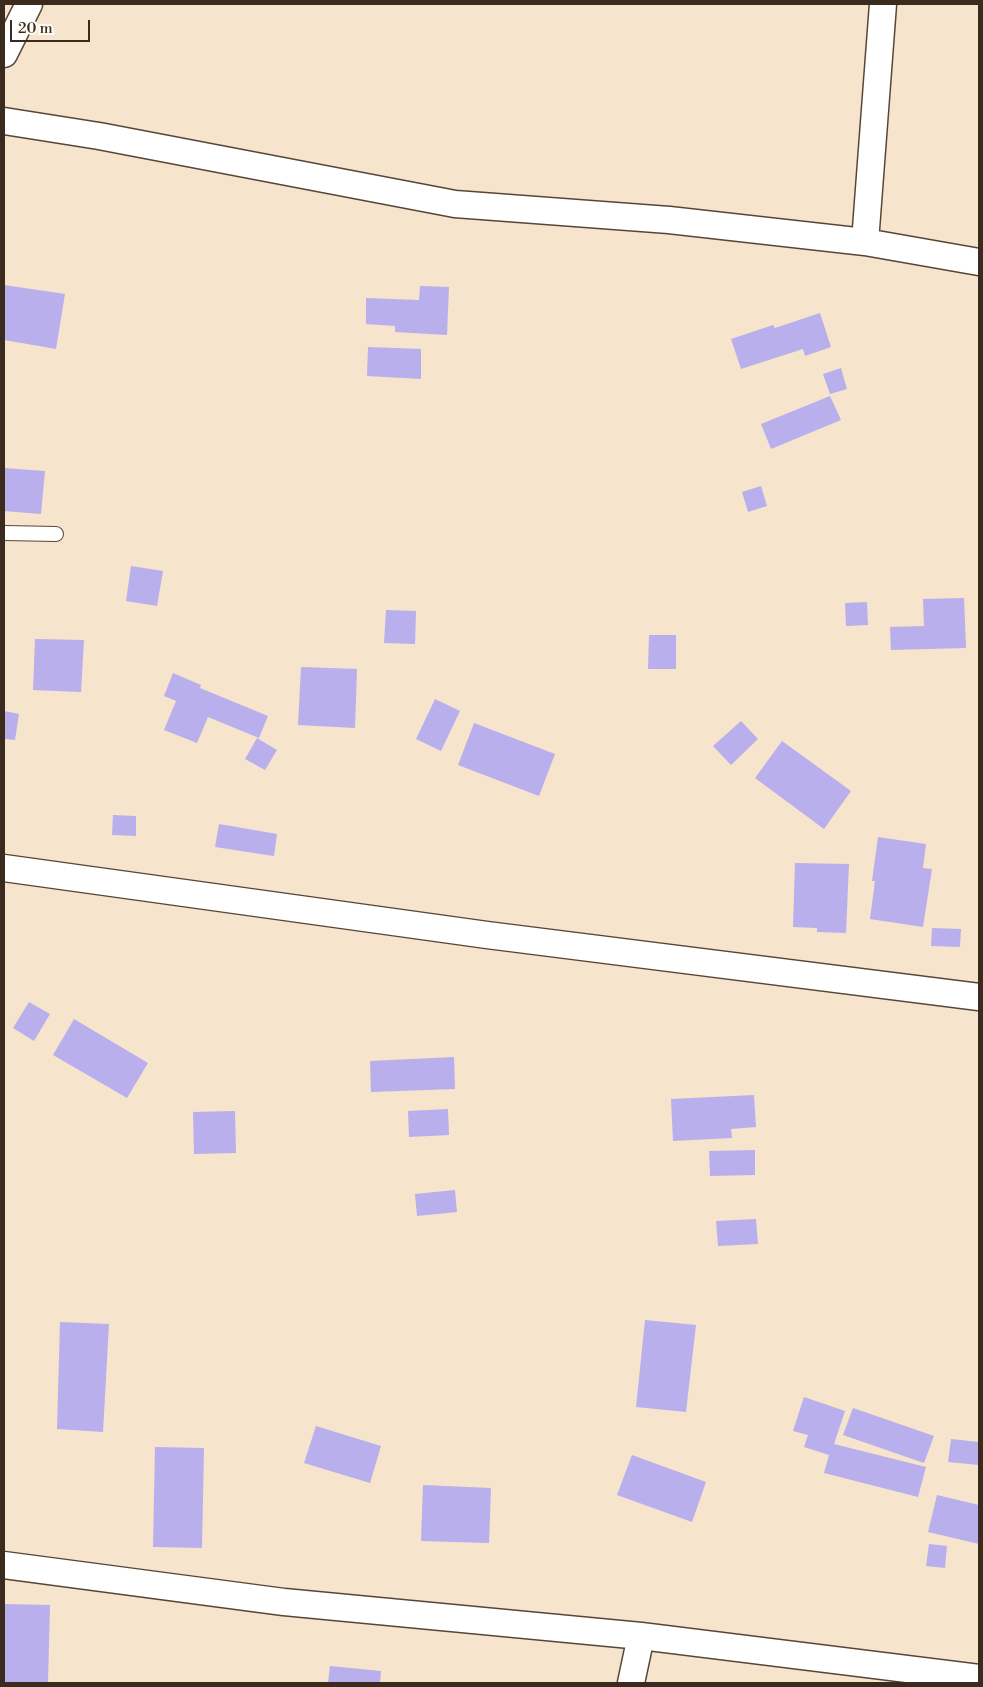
<!DOCTYPE html>
<html>
<head>
<meta charset="utf-8">
<style>
  body { margin:0 }
  #map { position:relative; width:983px; height:1687px; overflow:hidden; background:#f6e4cd; font-family:"Libre Bodoni",serif }
  canvas { display:block }
  .frame { position:absolute; inset:0; border:5px solid #3b2a1e; pointer-events:none }
  .scale { position:absolute; left:10px; top:20px; width:80px; height:22px; box-sizing:border-box; border:2px solid #3b2a1e; border-top:0; padding-left:6px; font-size:15px; line-height:18px; white-space:nowrap; color:#3b2a1e; -webkit-text-stroke:4px #fdfcf7; paint-order:stroke }
</style>
</head>
<body>
<div id="map">
<canvas width="983" height="1687"></canvas>
<div class="frame"></div>
<div class="scale">20 m</div>
</div>
<script>
const ctx = document.querySelector('canvas').getContext('2d');
ctx.lineJoin = 'round';
function fill(path, color) {
  ctx.fillStyle = color;
  ctx.fill(path, 'evenodd');
}
function strokePath(path, color, width, dash) {
  ctx.strokeStyle = color;
  ctx.lineWidth = width;
  ctx.lineCap = dash ? 'butt' : 'round';
  ctx.setLineDash(dash || []);
  ctx.stroke(path);
}
const building = new Path2D(`
  M 4,285 L 65,294 L 56,349 L 4,340 Z
  M 420,286 L 449,287 L 447,335 L 395,332 L 395,326 L 366,324 L 366,298 L 419,300 Z
  M 820,313 L 831,347 L 805,356 L 803,349 L 741,369 L 731,339 L 773,325 L 775,328 Z
  M 368,347 L 421,349 L 421,379 L 367,376 Z
  M 841,368 L 847,389 L 830,394 L 823,374 Z
  M 830,396 L 841,420 L 771,449 L 761,424 Z
  M 4,468 L 45,471 L 41,514 L 4,511 Z
  M 761,486 L 767,506 L 748,512 L 742,492 Z
  M 131,566 L 163,571 L 157,606 L 126,601 Z
  M 964,598 L 966,648 L 891,650 L 890,627 L 924,626 L 923,599 Z
  M 867,602 L 868,625 L 846,626 L 845,603 Z
  M 386,610 L 416,611 L 415,644 L 384,643 Z
  M 649,635 L 676,635 L 676,669 L 648,669 Z
  M 35,639 L 84,640 L 81,692 L 33,690 Z
  M 301,667 L 357,669 L 355,728 L 298,725 Z
  M 173,673 L 201,685 L 200,688 L 268,716 L 259,738 L 208,717 L 197,743 L 164,730 L 176,701 L 164,696 Z
  M 435,699 L 460,711 L 441,751 L 416,739 Z
  M 4,711 L 19,714 L 15,740 L 4,739 Z
  M 741,721 L 758,739 L 731,765 L 713,746 Z
  M 474,723 L 555,754 L 539,796 L 458,765 Z
  M 257,738 L 277,750 L 265,770 L 245,759 Z
  M 782,741 L 851,791 L 824,829 L 755,778 Z
  M 113,815 L 136,816 L 136,836 L 112,835 Z
  M 219,824 L 277,834 L 274,856 L 215,847 Z
  M 878,837 L 926,844 L 923,868 L 932,869 L 923,927 L 870,919 L 875,881 L 872,881 Z
  M 795,863 L 849,864 L 846,933 L 817,932 L 817,928 L 793,927 Z
  M 932,928 L 961,929 L 960,947 L 931,946 Z
  M 29,1002 L 50,1014 L 34,1041 L 13,1028 Z
  M 74,1019 L 148,1063 L 127,1098 L 53,1055 Z
  M 454,1057 L 455,1089 L 371,1092 L 370,1061 Z
  M 754,1095 L 756,1127 L 731,1129 L 732,1138 L 673,1141 L 671,1099 Z
  M 448,1109 L 449,1135 L 409,1137 L 408,1111 Z
  M 235,1111 L 236,1153 L 194,1154 L 193,1112 Z
  M 755,1150 L 755,1175 L 710,1176 L 709,1151 Z
  M 455,1190 L 457,1212 L 417,1216 L 415,1194 Z
  M 756,1219 L 758,1244 L 718,1246 L 716,1221 Z
  M 645,1320 L 696,1325 L 686,1412 L 636,1407 Z
  M 60,1322 L 109,1324 L 103,1432 L 57,1429 Z
  M 804,1397 L 845,1411 L 834,1444 L 926,1467 L 918,1497 L 824,1473 L 829,1455 L 804,1447 L 808,1435 L 793,1431 Z
  M 853,1408 L 934,1436 L 924,1463 L 843,1435 Z
  M 316,1426 L 381,1446 L 370,1483 L 304,1463 Z
  M 951,1439 L 979,1442 L 979,1465 L 948,1462 Z
  M 155,1447 L 204,1448 L 202,1548 L 153,1547 Z
  M 632,1455 L 706,1482 L 692,1522 L 617,1495 Z
  M 423,1485 L 491,1488 L 489,1543 L 421,1541 Z
  M 937,1495 L 979,1505 L 979,1544 L 928,1532 Z
  M 929,1544 L 947,1546 L 945,1568 L 926,1566 Z
  M 4,1604 L 50,1605 L 48,1683 L 4,1683 Z
  M 330,1666 L 381,1671 L 380,1683 L 328,1683 Z`);
const lane = new Path2D(`
  M 4,533 L 56,534`);
const street = new Path2D(`
  M 4,54 L 29,4
  M 4,121 L 99,136 L 455,204 L 669,220 L 865,242 L 979,262
  M 865,242 L 883,4
  M 4,868 L 487,935 L 979,997
  M 4,1565 L 284,1602 L 641,1636 L 979,1678
  M 631,1683 L 641,1636`);
fill(building, '#b8afec');
strokePath(lane, '#574638', 16);
strokePath(street, '#574638', 29);
strokePath(lane, '#fff', 14);
strokePath(street, '#fff', 26);
</script>
</body>
</html>
